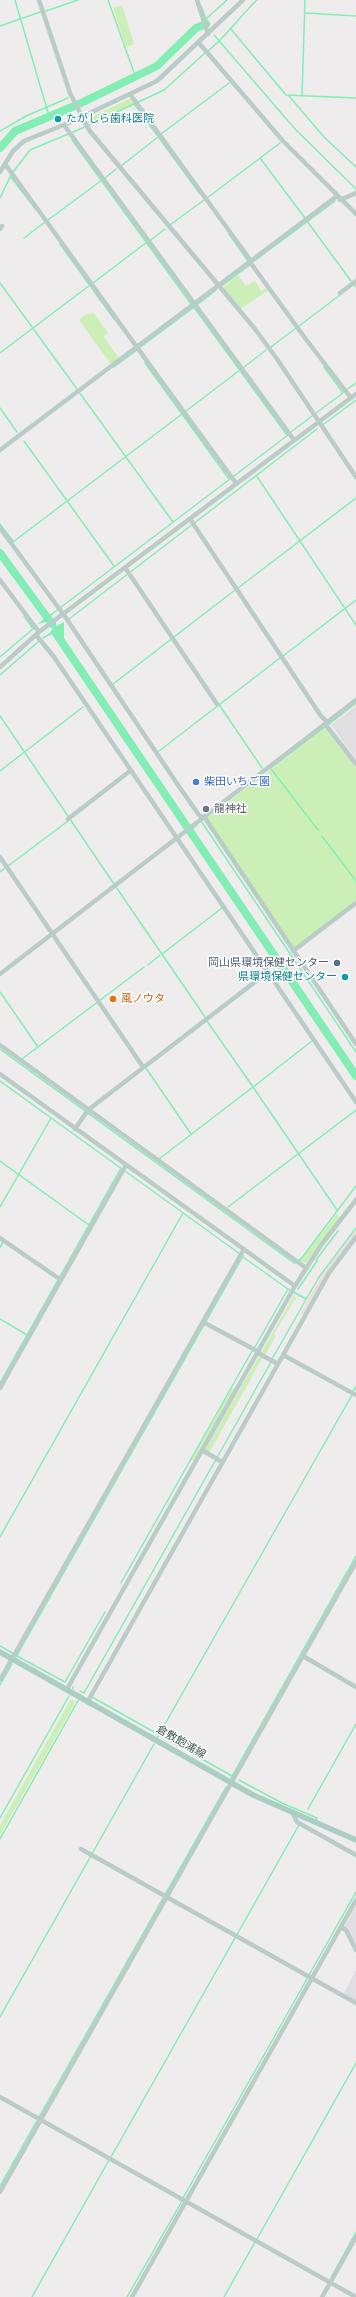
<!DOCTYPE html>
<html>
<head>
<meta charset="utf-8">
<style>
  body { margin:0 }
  canvas { display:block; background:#efecee }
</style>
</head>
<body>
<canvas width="356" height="2297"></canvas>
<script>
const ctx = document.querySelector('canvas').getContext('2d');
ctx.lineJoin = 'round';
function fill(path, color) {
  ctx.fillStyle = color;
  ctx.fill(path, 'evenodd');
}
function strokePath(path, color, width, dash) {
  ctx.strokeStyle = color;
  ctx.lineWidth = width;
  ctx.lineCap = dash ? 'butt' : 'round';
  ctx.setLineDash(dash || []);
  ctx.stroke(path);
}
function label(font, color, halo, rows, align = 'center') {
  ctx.font = font + ' Quicksand,"Noto Sans JP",sans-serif';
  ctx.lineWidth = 3;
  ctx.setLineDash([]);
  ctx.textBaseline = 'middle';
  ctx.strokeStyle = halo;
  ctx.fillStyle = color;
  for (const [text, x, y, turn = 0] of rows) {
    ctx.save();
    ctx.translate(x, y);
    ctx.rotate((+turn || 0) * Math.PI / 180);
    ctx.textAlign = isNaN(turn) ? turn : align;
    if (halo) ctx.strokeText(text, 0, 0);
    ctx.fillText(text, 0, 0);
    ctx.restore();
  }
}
const education = new Path2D(`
  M 356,706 L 356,759 L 331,725 Z
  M 356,1906 L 356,1945 L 345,1925 Z
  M 356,1970 L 356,2001 L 343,1994 Z`);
const green = new Path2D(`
  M 122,5 L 134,44 L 126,47 L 113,8 Z
  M 131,98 L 135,104 L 88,123 L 89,118 Z
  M 238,275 L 246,286 L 255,281 L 261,291 L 266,288 L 268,290 L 241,309 L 223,288 Z
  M 94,313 L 108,333 L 103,336 L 119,358 L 111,364 L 79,320 L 86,314 Z
  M 325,728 L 356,768 L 356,901 L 294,948 L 207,818 Z
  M 337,1214 L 340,1217 L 306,1263 L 300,1261 Z
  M 294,1295 L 296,1298 L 274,1334 L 276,1336 L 265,1355 L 261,1353 Z
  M 259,1356 L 263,1357 L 209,1453 L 205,1450 Z
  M 232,1388 L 234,1390 L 194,1461 L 191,1461 Z
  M 71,1699 L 75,1701 L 74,1705 L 0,1835 L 0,1825 Z`);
const sand = new Path2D(`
  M 356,1230 L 356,1235 L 305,1314 L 300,1315 L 320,1278 Z`);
const water = new Path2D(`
  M 53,613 L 51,618 L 56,626 L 64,622 L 64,642 L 61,644 L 55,636 L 49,634 L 53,628 L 46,622 L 38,624 L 48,615 Z`);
const stream = new Path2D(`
  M 15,0 L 49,116
  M 108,0 L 136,78
  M 201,6 L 206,19
  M 46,11 L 78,0
  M 305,13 L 356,16
  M 206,21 L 207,18 L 227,0
  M 0,26 L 40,12
  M 230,28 L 286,95 L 356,98
  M 214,35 L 295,129 L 356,189
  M 208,51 C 227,36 240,16 257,0
  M 289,96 L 324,137 L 356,167
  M 302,96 L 305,0
  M 135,105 L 200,194
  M 89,125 L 164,90 L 205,53
  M 0,131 L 26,116 L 68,98
  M 161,134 L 229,83
  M 72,140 L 191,304
  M 260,158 L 305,218
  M 121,166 L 158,137
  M 13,172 L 30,150 L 85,127
  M 10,176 L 37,211
  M 105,178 L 116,169
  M 0,198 L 11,175
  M 207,198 L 280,143
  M 48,220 L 102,180
  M 307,221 L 351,281
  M 170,225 L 204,200
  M 229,234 L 248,261
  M 24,238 L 45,222
  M 151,240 L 165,229
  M 60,244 L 114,319
  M 253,262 L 335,201
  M 0,283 L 77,389
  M 93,283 L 147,242
  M 354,284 L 356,287
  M 223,285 L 250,265
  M 197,305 L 216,290
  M 193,306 L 287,435
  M 299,326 L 340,295
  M 271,347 L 296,328
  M 139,348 L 193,308
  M 0,353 L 90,285
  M 145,363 L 229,479
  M 114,367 L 137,350
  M 324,367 L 343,393
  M 243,368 L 266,350
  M 346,390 L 356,383
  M 79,392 L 173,522
  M 0,408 L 17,432
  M 186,411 L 240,370
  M 316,413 L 343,393
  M 324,424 L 356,400
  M 291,432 L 312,416
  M 24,441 L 114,566
  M 256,475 L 356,625
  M 0,524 L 13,541
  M 13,542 L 182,414
  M 238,588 L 356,498
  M 52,614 L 288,435
  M 24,616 L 33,629
  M 69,619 L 317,429
  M 43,638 L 50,634
  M 283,656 L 356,600
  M 0,657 L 34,628
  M 0,675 L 38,642
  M 113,684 L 235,590
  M 218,703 L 262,768
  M 0,716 L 114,884
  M 328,725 L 356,703
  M 159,751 L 280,658
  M 272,767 L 325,727
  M 271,769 L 318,830
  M 0,771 L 83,707
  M 201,821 L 356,1052
  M 191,830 L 197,825
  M 322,836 L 356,881
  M 8,866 L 68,821
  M 0,872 L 5,868
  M 116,887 L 205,1017
  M 162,954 L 222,908
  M 148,965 L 160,955
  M 0,992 L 38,1047
  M 312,1041 L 253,1087 L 337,1210
  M 0,1049 L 294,1263 L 301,1259 L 356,1186
  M 22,1059 L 144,967
  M 146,1068 L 191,1134
  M 0,1081 L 122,1169
  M 159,1159 L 253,1087 L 207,1021
  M 0,1161 L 89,1225
  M 125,1171 L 240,1254
  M 0,1207 L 51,1118
  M 228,1207 L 356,1110
  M 0,1248 L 3,1242
  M 243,1257 L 288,1289 L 306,1299
  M 298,1289 L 317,1261 L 316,1260 L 338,1231
  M 0,1319 L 27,1335
  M 255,1347 L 288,1289
  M 272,1359 L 319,1277 L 356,1228
  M 0,1383 L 121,1168
  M 353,1391 L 356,1387
  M 0,1537 L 183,1213
  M 121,1583 L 252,1351
  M 0,1646 L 14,1654
  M 17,1656 L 65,1682
  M 16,1657 L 243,1256
  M 65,1682 L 105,1612
  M 0,1685 L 12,1664
  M 73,1689 L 73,1687
  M 80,1691 L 84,1693 L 271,1362
  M 92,1697 L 232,1776
  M 157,1738 L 352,1395
  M 231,1778 L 356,1556
  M 239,1780 L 282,1803 L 317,1818 L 316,1820
  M 308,1809 L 356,1724
  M 0,1818 L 69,1696
  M 0,1839 L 79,1699
  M 309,1975 L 356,1892
  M 0,2017 L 154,1744
  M 111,2157 L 299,1825
  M 0,2186 L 226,1787
  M 183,2198 L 307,1979
  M 257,2239 L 356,2063
  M 332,2276 L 356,2232
  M 32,2297 L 109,2160
  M 127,2297 L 182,2201
  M 224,2297 L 255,2242`);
const river = new Path2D(`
  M 0,148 L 15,131 L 79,104 L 157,66 L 196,28 L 206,24
  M 0,553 L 52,624
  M 57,635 L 356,1076`);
const minor = new Path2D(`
  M 39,0 L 70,93 L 89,130 L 255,329 L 277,359 L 356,477
  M 197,0 L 208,34
  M 199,43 L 283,141 L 356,214
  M 130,94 L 251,261
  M 64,125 L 294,440
  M 5,164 C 82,270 158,378 236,483
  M 0,172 L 13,151 L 24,141 L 71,122 L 157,81 L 243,0
  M 340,200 L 356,193
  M 0,229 L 2,226
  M 250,262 L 305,338 L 351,398
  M 340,293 L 356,281
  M 0,450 L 337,196
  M 190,519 L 321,716 L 327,722
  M 0,528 L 66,618 L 180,788 L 199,815 L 205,818 L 356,1044
  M 126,569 L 217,704
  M 0,580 L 39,632
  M 36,635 L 54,657 L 356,1102
  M 0,667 L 39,632 L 356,394
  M 325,724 L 356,764
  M 68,819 L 130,771
  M 0,857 L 143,1067
  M 293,951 L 356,903
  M 0,974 L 356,700
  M 0,1045 L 306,1268
  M 0,1074 L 295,1286
  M 75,1129 L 88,1110 L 268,972
  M 0,1238 L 61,1280
  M 203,1322 L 259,1352
  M 258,1353 L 278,1364 L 282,1357 L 285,1356 L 356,1395
  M 282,1357 L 329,1273 L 356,1237
  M 0,1388 L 126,1165
  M 202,1450 L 222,1462
  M 303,1656 L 356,1687
  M 0,1680 L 244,1249
  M 67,1689 L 295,1286 L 321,1245 L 356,1200
  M 88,1701 L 278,1364
  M 293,1814 L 297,1822 L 356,1855
  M 81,1849 L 356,2003
  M 341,1927 L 346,1930 L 356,1950
  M 0,2097 L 356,2297
  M 0,2192 L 356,1562
  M 132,2297 L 356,1900
  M 322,2297 L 356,2237`);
const major = new Path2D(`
  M 0,1652 L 253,1795 L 356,1840`);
const markers = [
  [58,119,4,"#0f9aa8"],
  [196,782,4,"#3f7fe0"],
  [206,809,4,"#6b7280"],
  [337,963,4,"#5c6f8a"],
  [345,977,4,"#0f9aa8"],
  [113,999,4,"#e8710a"]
];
const cultureNames = [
  ["たがしら歯科医院",66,119],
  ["県環境保健センター",337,977,"right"]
];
const shopNames = [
  ["柴田いちご園",204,782]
];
const worshipNames = [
  ["龍神社",214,809]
];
const serviceNames = [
  ["岡山県環境保健センター",329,963]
];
const foodNames = [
  ["風ノウタ",121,999]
];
const streetNames = [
  ["倉敷飽浦線",181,1742,30]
];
fill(education, '#e0dee0');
fill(green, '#ccefb7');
fill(sand, '#f2dbdd');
fill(water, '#83eeb3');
strokePath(stream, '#83eeb3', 1.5);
strokePath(river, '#83eeb3', 8);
strokePath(minor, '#baccc7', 4.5);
strokePath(major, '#aacdc4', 5.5);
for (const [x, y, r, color] of markers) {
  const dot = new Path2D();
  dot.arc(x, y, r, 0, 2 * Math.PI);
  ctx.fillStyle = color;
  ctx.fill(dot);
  strokePath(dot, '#fff', 1.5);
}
label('11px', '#0d838f', '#fff', cultureNames, 'left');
label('11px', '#366cbe', '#fff', shopNames, 'left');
label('11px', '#5b616d', '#fff', worshipNames, 'left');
label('11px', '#4e5e75', '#fff', serviceNames, 'right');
label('11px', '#c56008', '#fff', foodNames, 'left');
label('11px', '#445a54', '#fff', streetNames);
</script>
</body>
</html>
